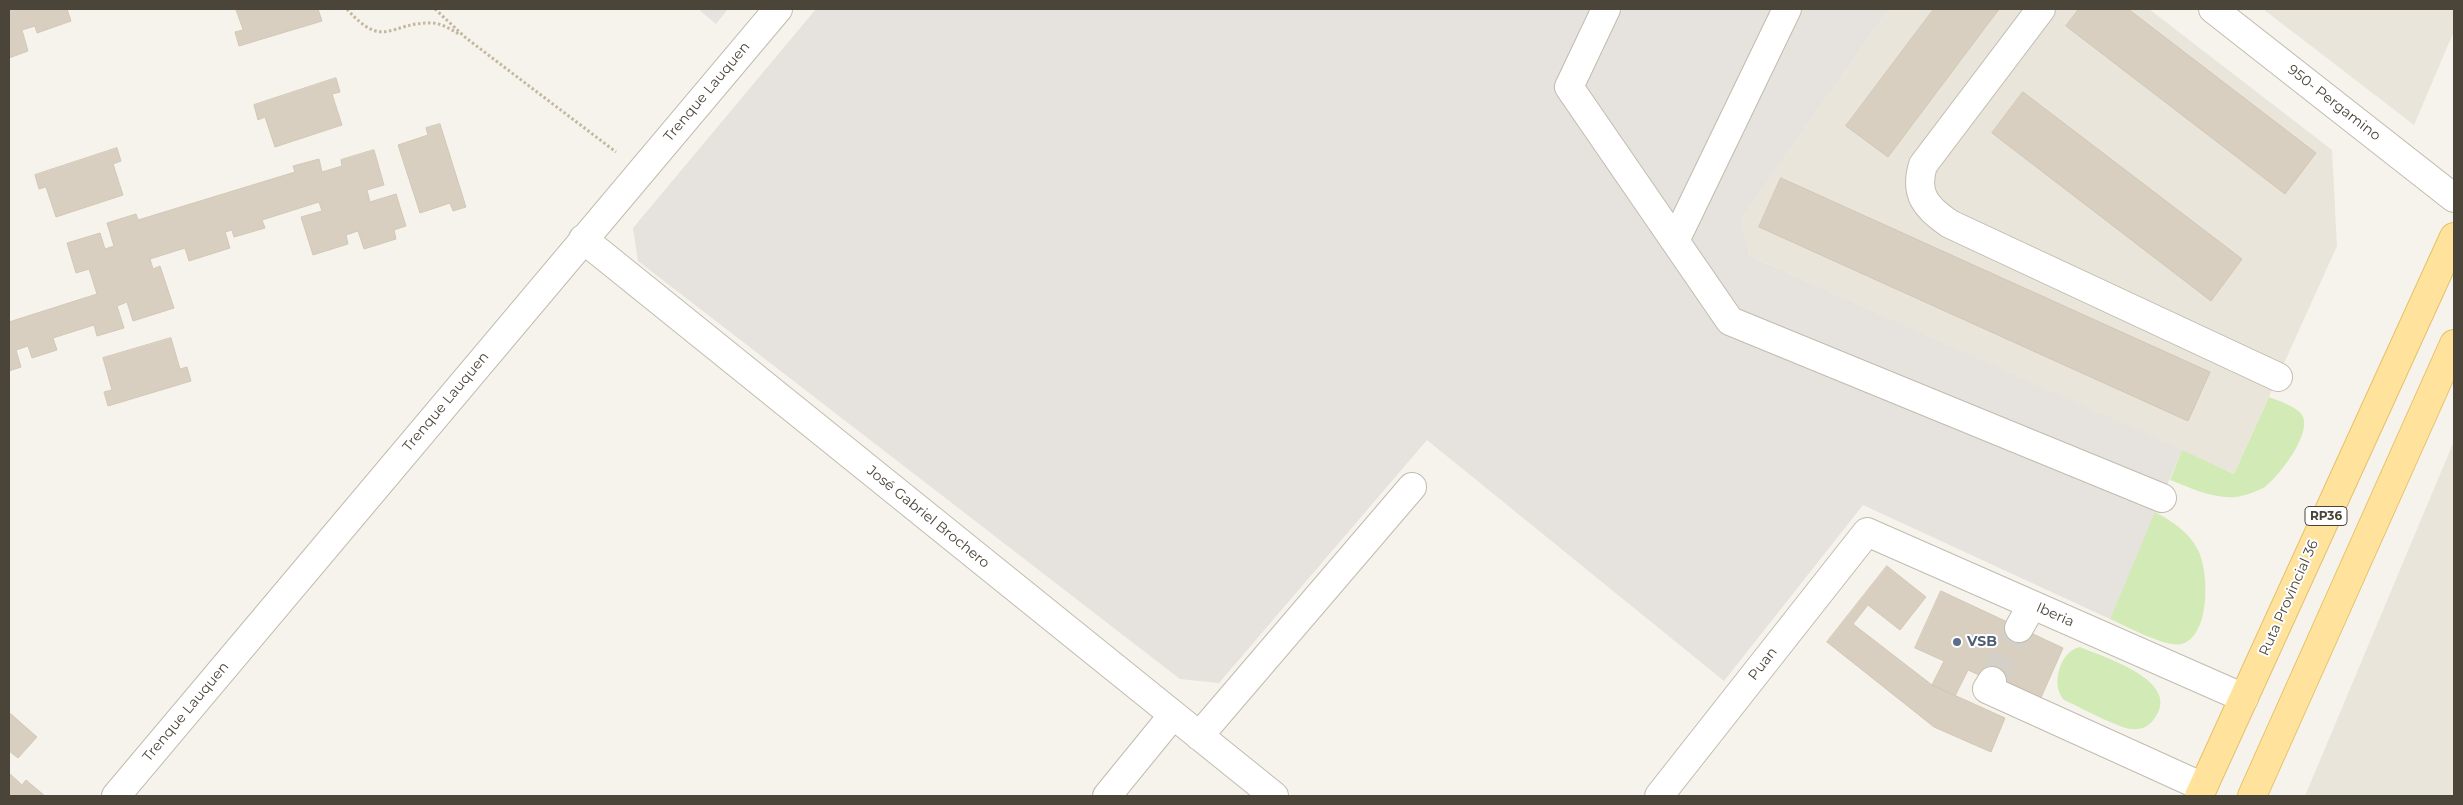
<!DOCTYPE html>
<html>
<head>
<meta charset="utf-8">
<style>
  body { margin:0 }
  #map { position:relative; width:2463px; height:805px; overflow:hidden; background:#f6f3ec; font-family:Montserrat,sans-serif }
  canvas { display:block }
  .frame { position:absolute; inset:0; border:10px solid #4b4439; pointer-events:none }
</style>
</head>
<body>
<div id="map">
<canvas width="2463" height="805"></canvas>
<div class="frame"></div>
</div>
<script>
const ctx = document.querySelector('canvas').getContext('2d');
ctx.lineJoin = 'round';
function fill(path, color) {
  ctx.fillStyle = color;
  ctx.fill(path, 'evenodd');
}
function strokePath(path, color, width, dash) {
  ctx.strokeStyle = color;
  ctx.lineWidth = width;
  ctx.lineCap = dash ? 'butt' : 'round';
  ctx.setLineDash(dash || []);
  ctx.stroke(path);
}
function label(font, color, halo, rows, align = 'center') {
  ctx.font = font + ' Montserrat,sans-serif';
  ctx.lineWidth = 4;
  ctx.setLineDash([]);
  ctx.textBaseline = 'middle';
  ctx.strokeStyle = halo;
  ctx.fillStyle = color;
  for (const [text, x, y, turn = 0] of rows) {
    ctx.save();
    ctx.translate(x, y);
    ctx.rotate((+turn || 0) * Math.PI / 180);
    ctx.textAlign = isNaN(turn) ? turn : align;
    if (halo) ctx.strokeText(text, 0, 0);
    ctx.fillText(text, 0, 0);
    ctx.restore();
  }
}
const residential = new Path2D(`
  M 1889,9 L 2149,9 L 2332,150 L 2337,246 L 2234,474 L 1750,256 L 1741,219 Z
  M 2263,9 L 2454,9 L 2454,31 L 2414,125 Z
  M 2454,441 L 2454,796 L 2305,796 Z`);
const industrial = new Path2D(`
  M 816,9 L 1889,9 L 1741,219 L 1750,256 L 2182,450 L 2110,619 L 1863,505 L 1724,681 L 1427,440 L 1219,683 L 1180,679 L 638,261 L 633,228 Z`);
const green = new Path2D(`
  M 2269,397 C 2279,401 2296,406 2302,415 C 2313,433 2279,476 2265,487 C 2258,491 2244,496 2236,497 C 2213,499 2191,488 2170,480 L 2182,450 L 2234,474 Z
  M 2155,512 C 2172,521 2189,532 2198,550 C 2209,571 2211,635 2182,644 C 2166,648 2126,626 2110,619 Z
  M 2080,647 C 2103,657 2184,681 2154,719 C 2148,727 2142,730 2131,729 C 2116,727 2080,707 2064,700 C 2050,685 2060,651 2080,647 Z`);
const parking = new Path2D(`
  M 698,9 L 728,9 L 716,24 Z`);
const building = new Path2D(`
  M 9,9 L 67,9 L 71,21 L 37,33 L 35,26 L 22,30 L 28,51 L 9,58 Z
  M 236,9 L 318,9 L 322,21 L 239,46 L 235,32 L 243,30 Z
  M 1934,9 L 1999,9 L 1888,157 L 1846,126 Z
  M 2079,9 L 2128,9 L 2316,153 L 2285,194 L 2066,26 Z
  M 336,78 L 340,92 L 332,94 L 342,125 L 275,147 L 265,117 L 258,120 L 254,105 Z
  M 2023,92 L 2242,259 L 2211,301 L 1992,133 Z
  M 440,124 L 466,207 L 453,211 L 450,203 L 420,213 L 398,145 L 428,135 L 426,128 Z
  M 117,148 L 121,161 L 113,164 L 123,195 L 56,217 L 46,187 L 39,189 L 35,175 Z
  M 374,150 L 384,185 L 367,190 L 370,202 L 396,194 L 406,226 L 394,230 L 396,239 L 364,249 L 358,231 L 346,235 L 348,244 L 313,255 L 301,217 L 322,211 L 319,202 L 262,220 L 265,228 L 234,237 L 232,230 L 225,232 L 230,248 L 189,261 L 185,248 L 150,259 L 153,269 L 160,266 L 174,308 L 133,321 L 127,302 L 117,306 L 124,328 L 97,336 L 94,325 L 53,338 L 57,350 L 32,358 L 28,346 L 16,350 L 21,367 L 9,371 L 9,322 L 97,294 L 89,269 L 76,273 L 67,243 L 100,233 L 105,249 L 114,246 L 107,223 L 136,214 L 138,220 L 295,172 L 293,166 L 319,159 L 322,172 L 342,166 L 341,160 Z
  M 1781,178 L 2210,372 L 2188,421 L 1759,227 Z
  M 171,338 L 180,369 L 187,367 L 191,381 L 108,406 L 104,392 L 112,390 L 103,358 Z
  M 1887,566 L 1926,597 L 1900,630 L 1868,605 L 1853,624 L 1932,685 L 2005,718 L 1991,752 L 1934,727 L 1827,642 Z
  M 1941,591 L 2063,648 L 2039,702 L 1968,670 L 1955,696 L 1932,685 L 1944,661 L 1915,648 Z
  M 11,714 L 37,737 L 18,758 L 9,751 L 9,717 Z
  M 9,773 L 22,785 L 26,780 L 45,796 L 9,796 Z`);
const minorTunnel = new Path2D(`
  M 1992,681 L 2019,628`);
const path = new Path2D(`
  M 347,9 C 384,51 390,22 431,23 C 441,23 450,29 459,34
  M 435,9 L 466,38 L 616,152`);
const minor = new Path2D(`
  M 1606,9 L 1569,87 L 1730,321 L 2162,498
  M 2041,9 L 1923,165 C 1914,194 1926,208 1950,224 L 2278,377
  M 2213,9 L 2454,198
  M 583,239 L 1274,796
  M 1675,241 L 1787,9
  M 2019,628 L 2032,605
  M 1992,681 L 1987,689 L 2203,787
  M 1199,736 L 1412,487
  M 116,796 L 778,9
  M 1107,796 L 1173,715
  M 1659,796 L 1867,532 L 2244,698`);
const major = new Path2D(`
  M 2199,796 L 2454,237
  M 2252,796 L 2454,344`);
const markers = [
  [1957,642,5,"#5c6f8a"]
];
const shields = [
  [2326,516,42]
];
const shieldNames = [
  ["RP36",2326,516]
];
const streetNames = [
  ["Trenque Lauquen",707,92,-50],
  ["950- Pergamino",2334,103,38],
  ["Trenque Lauquen",446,402,-50],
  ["José Gabriel Brochero",928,517,39],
  ["Ruta Provincial 36",2289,598,-66],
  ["Iberia",2055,615,24],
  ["Puan",1763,664,-52],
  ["Trenque Lauquen",186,712,-50]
];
const serviceNames = [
  ["VSB",1967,642]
];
fill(residential, '#eae5da');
fill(industrial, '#e6e2dd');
fill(green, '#d2eab5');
fill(parking, '#e5e3e0');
fill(building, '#d8cfc1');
strokePath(building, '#d3c7b4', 1);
strokePath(minorTunnel, '#d4d0c8', 28, [28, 14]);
strokePath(minor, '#c2bbae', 30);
strokePath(major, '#e6c16a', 30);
strokePath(path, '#c4b79f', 3, [2.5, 2.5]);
strokePath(minor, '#fff', 28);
strokePath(major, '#ffe39c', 28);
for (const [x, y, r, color] of markers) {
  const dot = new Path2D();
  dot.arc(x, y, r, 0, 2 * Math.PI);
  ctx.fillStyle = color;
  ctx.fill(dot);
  strokePath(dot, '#fff', 2);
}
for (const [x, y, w] of shields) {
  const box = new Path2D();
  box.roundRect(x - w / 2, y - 9.5, w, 19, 4);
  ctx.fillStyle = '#fff';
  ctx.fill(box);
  strokePath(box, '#4b4439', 1);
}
label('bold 12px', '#4b4439', null, shieldNames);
label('14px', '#4b4439', '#fff', streetNames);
label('bold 14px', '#4e5e75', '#fff', serviceNames, 'left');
</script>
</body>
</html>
